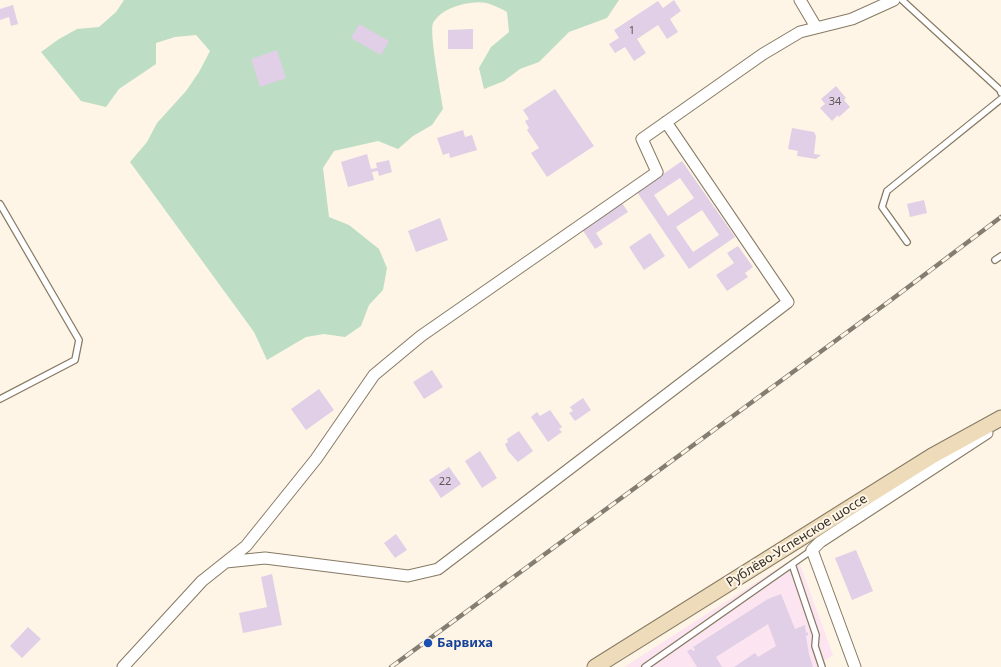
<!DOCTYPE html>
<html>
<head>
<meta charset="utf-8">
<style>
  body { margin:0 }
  canvas { display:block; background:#fef5e6 }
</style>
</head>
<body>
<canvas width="1001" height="667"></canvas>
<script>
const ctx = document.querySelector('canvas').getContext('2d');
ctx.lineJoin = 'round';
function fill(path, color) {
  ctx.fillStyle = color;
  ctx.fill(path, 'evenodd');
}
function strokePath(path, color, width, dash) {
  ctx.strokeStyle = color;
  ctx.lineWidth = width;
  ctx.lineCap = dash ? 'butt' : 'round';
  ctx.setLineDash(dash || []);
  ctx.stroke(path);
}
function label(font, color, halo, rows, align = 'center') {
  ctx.font = font + ' "Noto Sans",sans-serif';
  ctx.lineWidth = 4;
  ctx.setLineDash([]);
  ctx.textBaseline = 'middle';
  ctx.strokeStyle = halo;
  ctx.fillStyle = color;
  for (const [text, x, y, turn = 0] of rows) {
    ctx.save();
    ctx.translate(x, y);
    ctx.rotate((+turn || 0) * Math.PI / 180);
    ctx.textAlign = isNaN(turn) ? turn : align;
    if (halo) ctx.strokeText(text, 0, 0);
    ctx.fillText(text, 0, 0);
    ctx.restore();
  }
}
const commercial = new Path2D(`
  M 797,556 L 833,655 L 819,664 L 820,667 L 624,667 Z`);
const green = new Path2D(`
  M 124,0 L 619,0 L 607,18 L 569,32 L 539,62 L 520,69 L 504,81 L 484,89 L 479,68 L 491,47 L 509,32 L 507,12 C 488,2 482,0 460,5 C 449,8 439,13 433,23 C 429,33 441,94 443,109 L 432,125 L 413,136 L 398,149 L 378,141 L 334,151 L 323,168 L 329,217 L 349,225 L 379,249 L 387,268 L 383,290 L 369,305 L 361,326 L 345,337 L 324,334 L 306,337 L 267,360 L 254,332 L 130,162 L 147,142 L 157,123 L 186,91 L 199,72 L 210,51 L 196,35 L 175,37 L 156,43 L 156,64 L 119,89 L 106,107 L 81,101 L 41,52 L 59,39 L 77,29 L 99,27 L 116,12 Z`);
const building = new Path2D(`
  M 674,0 L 681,11 L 670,19 L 678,32 L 667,39 L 658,25 L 637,39 L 646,53 L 634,61 L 625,47 L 615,53 L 609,44 L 619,38 L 614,30 L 658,1 L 663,8 Z
  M 13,5 L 18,24 L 11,26 L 9,17 L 0,20 L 0,9 Z
  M 359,24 L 389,41 L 381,55 L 351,38 Z
  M 473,29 L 473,49 L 448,49 L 448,30 Z
  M 277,50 L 286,78 L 260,87 L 251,59 Z
  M 836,86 L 846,98 L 844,100 L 850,107 L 839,117 L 838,115 L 832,121 L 820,108 L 825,104 L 821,99 Z
  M 555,89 L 594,146 L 547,177 L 531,153 L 539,148 L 527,130 L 529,128 L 525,121 L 529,119 L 523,110 Z
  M 792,128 L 814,132 L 816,136 L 814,154 L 821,155 L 816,159 L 797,156 L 798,151 L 788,149 Z
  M 463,130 L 465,137 L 472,135 L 477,150 L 450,158 L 449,153 L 443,155 L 437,138 Z
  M 367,154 L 371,169 L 377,168 L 376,163 L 389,160 L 392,172 L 379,176 L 378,171 L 372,172 L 374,180 L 348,187 L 341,162 Z
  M 682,161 L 735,237 L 689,269 L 637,192 ZM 680,178 L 694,198 L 668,216 L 654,195 ZM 702,210 L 719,235 L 693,252 L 676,227 Z
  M 924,200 L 927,213 L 910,217 L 907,204 Z
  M 622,203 L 628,212 L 596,233 L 603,244 L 595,249 L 582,229 Z
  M 440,218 L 448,240 L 416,252 L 408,231 Z
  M 650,233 L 665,256 L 644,270 L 629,247 Z
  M 738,246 L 753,267 L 745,273 L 748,277 L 727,291 L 716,275 L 734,263 L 727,253 Z
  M 432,370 L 443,387 L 424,399 L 413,382 Z
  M 319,389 L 334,410 L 306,430 L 291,409 Z
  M 583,398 L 591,410 L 575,421 L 569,413 L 573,411 L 570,407 Z
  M 550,410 L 562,427 L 559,429 L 562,432 L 548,442 L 531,417 L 537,412 L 540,416 Z
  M 519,431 L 533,451 L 518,462 L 508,451 L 505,444 L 508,442 L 507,439 Z
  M 480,451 L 497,478 L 482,488 L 465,461 Z
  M 449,467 L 461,484 L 441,498 L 429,480 Z
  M 396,534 L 407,550 L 395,558 L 384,543 Z
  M 856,550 L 873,591 L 852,600 L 835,558 Z
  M 272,574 L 282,625 L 243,633 L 239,613 L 267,607 L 261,577 Z
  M 781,594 L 795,629 L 805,625 L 806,633 L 808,632 L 808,635 L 806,636 L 809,654 L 813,667 L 734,667 L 755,653 L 758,657 L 776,646 L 768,624 L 716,657 L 722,667 L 697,667 L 687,651 L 691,649 L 693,651 L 695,650 L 693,647 L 768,599 Z
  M 28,627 L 41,639 L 22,658 L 10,646 Z`);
const service = new Path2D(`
  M 902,0 L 1000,90 L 1001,93
  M 0,204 L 79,340 L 75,360 L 0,399
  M 907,242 L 882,207 L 887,191 L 1001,99
  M 995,260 L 1001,256
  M 792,564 L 816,635 L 815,646 L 822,667
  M 645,667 L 812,550`);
const minor = new Path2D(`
  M 800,0 L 816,27
  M 226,562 L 265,558 L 408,576 L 438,569 L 788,302 L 666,122
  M 123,667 L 202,581 L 246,546 L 316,459 L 374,375 L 421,336 L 657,172 L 642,139 L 763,54 L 800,32 L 852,19 L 894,0
  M 855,667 L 812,550 L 820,542 L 987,433`);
const secondary = new Path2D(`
  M 595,667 L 932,456 L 1001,418`);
const rail = new Path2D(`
  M 391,667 L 891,300 L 1001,217`);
const markers = [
  [428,643,5,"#1a4fb4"]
];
const numberNames = [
  ["1",632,31],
  ["34",835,102],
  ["22",445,482]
];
const streetNames = [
  ["Рублёво-Успенское шоссе",797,541,-32]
];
const transitNames = [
  ["Барвиха",437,643]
];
fill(commercial, '#fce5f0');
fill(green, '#bddec4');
fill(building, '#e0cfe6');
strokePath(service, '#867a64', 8);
strokePath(minor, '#867a64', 13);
strokePath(secondary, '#867a64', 17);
strokePath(service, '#fff', 5.5);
strokePath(minor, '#fff', 11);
strokePath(secondary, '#eedbba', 15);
strokePath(rail, '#847d71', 4.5);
strokePath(rail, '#fef5e6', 3, [9]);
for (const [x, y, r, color] of markers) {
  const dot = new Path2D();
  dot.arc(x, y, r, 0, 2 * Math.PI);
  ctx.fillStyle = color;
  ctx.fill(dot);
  strokePath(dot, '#fef5e6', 1.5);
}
label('11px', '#5f5755', null, numberNames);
label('13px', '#342f25', '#fef5e6', streetNames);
label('bold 13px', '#164399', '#fef5e6', transitNames, 'left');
</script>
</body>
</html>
